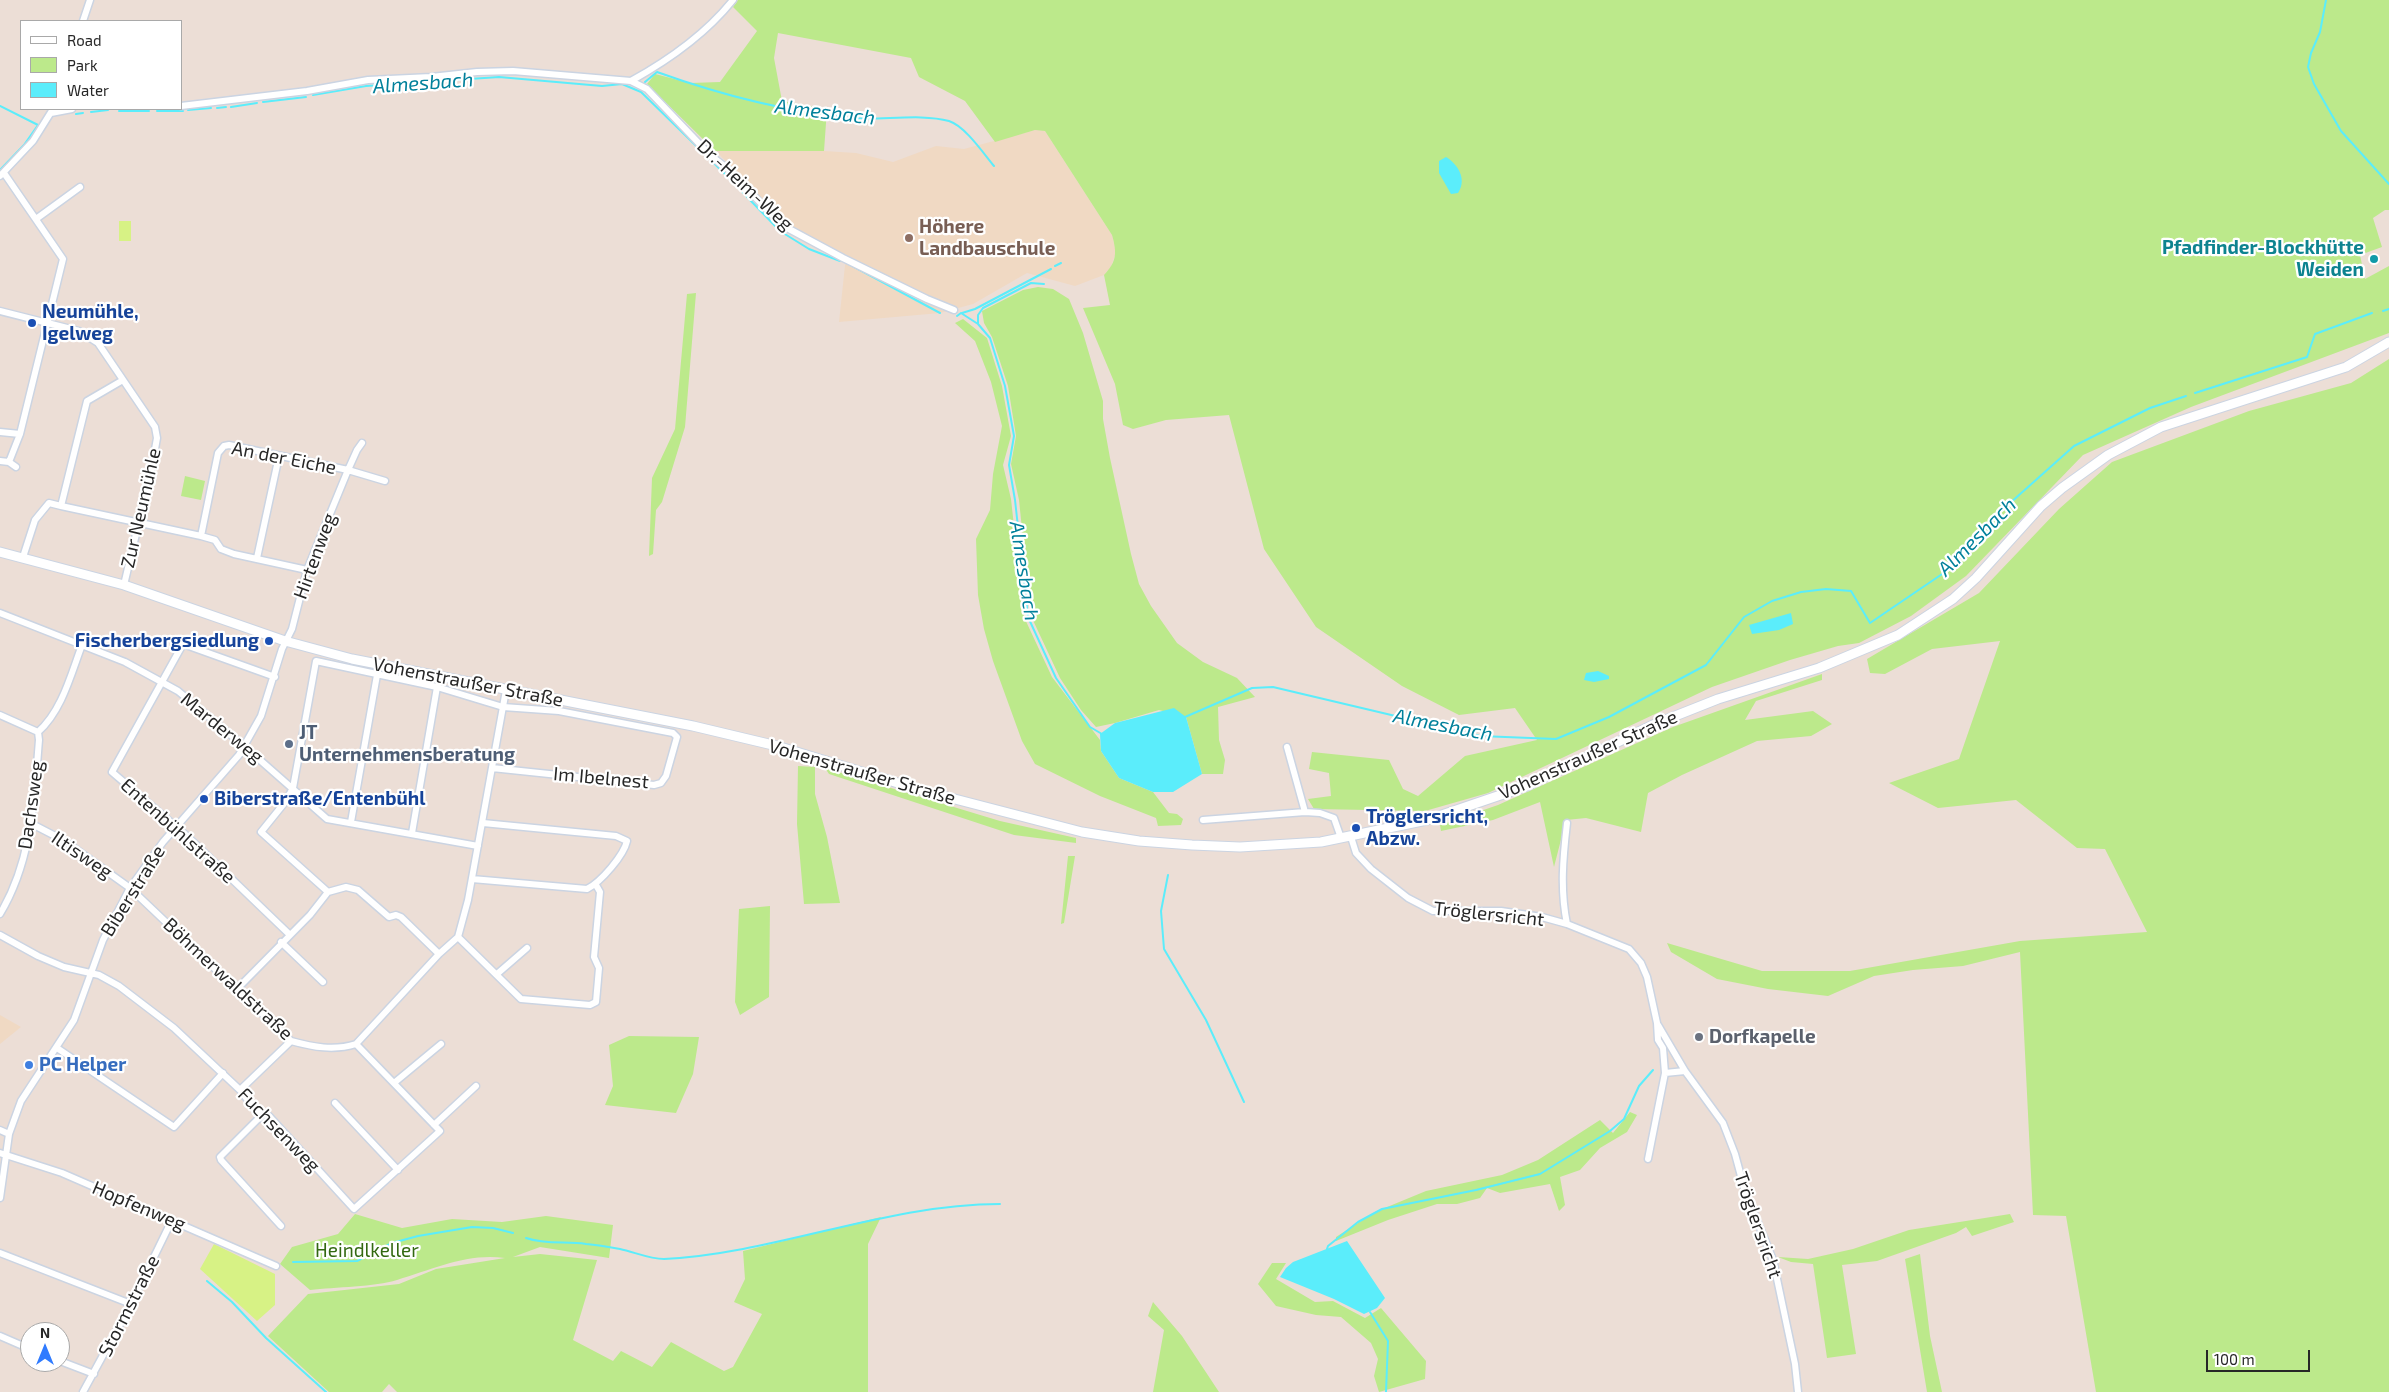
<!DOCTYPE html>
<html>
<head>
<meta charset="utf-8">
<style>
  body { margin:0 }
  #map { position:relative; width:2389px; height:1392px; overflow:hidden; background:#ecded6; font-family:"Exo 2",sans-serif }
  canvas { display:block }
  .legend { position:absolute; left:20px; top:20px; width:162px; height:90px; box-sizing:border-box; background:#fff; border:1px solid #a9a9a9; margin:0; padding:6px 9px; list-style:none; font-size:15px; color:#272727 }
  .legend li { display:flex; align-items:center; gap:10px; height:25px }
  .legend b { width:25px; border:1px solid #a9a9a9 }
  .north { position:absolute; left:20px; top:1322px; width:50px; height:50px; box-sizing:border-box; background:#fff; border:1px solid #a9a9a9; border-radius:50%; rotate:0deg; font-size:14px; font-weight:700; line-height:20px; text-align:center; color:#272727 }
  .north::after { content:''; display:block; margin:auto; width:18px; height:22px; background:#307bff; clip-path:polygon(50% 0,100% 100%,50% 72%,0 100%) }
  .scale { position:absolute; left:2206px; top:1350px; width:104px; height:22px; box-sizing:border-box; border:2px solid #272727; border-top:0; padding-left:6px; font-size:15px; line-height:18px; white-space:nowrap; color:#272727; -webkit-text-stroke:4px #fff; paint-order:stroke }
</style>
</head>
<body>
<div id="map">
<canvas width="2389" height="1392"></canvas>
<ul class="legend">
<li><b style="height:6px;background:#fff"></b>Road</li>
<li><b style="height:14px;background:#bce98b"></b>Park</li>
<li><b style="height:14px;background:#5bedfb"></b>Water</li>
</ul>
<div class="north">N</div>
<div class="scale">100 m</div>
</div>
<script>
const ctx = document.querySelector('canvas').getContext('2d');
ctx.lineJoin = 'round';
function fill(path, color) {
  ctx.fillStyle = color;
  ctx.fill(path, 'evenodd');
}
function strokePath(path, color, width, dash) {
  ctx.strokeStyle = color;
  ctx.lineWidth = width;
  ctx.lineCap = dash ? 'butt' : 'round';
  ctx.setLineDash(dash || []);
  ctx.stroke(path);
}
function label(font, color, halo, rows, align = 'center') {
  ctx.font = font + ' "Exo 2",sans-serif';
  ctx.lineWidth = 4.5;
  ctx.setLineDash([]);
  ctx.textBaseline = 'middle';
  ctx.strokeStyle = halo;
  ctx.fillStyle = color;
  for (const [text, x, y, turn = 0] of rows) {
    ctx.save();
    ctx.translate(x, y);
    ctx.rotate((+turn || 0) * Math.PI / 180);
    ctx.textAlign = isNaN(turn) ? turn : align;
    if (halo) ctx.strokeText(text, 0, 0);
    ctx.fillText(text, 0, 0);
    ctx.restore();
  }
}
const education = new Path2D(`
  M 1035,130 L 1045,131 L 1112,235 L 1116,252 L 1111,267 L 1104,275 L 1075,286 L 1027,273 L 973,304 L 940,313 L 839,322 L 846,256 L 786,224 L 716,151 L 824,151 L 856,153 L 893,162 L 936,146 L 964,149 Z
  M 0,1015 L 21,1027 L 0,1044 Z`);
const green = new Path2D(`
  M 738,0 L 2389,0 L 2389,210 L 2385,210 L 2373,218 L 2382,247 L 2360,255 L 2365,279 L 2389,266 L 2389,333 L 2191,407 L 2083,455 L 1966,576 L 1911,616 L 1859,643 L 1838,646 L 1790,660 L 1712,687 L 1488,793 L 1425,811 L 1314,809 L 1308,799 L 1331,796 L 1329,773 L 1309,769 L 1312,752 L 1389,760 L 1403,789 L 1418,796 L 1465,756 L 1537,740 L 1515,708 L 1459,715 L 1402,686 L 1316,627 L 1264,549 L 1229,415 L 1166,420 L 1133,429 L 1123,425 L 1115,384 L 1083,308 L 1110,305 L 1104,275 C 1117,261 1117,253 1112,235 L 1045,131 L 1035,130 L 995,142 L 965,101 L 919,77 L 911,58 L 778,33 L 774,58 L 782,101 L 827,109 L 824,151 L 715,151 L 647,84 L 655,74 L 690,83 L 720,82 L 757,31 L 733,7 Z
  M 1038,287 L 1053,289 L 1069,299 L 1083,333 L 1103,401 L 1103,419 L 1110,458 L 1131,554 L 1139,584 L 1151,606 L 1177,643 L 1203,662 L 1237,678 L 1255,697 L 1218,707 L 1219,740 L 1225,760 L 1223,774 L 1202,774 L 1186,717 L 1159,710 L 1115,723 L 1096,727 L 1081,710 L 1060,678 L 1031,616 L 1019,500 L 1011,464 L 1016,436 L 1008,386 L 992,337 L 984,323 L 982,311 L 1023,290 Z
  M 696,293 L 685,427 L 662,502 L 656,510 L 653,554 L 649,556 L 652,478 L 675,429 L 687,294 Z
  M 963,319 L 987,338 L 1002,386 L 1011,436 L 1003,465 L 1011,499 L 1024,617 L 1052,677 L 1100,740 L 1101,751 L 1119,778 L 1153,792 L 1169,813 L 1177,814 L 1183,819 L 1181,825 L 1158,826 L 1156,818 L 1100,796 L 1035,764 L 1022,741 L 993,661 L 984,629 L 978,595 L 976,539 L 990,510 L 993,474 L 1002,426 L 991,382 L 975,341 L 955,323 Z
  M 2389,359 L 2389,1392 L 2096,1392 L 2066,1216 L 2033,1215 L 2020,952 L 1963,966 L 1913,970 L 1874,976 L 1828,996 L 1768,989 L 1717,979 L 1671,952 L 1667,943 L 1762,971 L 1850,971 L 2020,941 L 2147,932 L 2105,849 L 2077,848 L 2016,800 L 1938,808 L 1889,783 L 1959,759 L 2000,641 L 1932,649 L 1885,674 L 1870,673 L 1867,659 L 1979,593 L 2059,509 L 2112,462 L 2249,411 L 2351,383 Z
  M 185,476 L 205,481 L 201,500 L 181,496 Z
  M 1822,674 L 1822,680 L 1756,701 L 1745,720 L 1813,711 L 1832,724 L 1811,736 L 1757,741 L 1682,775 L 1648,793 L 1641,832 L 1586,818 L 1566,820 L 1554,867 L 1540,802 L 1493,820 L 1441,831 L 1440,825 L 1498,805 L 1673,727 Z
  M 798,766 L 815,767 L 815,794 L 827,837 L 840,903 L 804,904 L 797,824 Z
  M 825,768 L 1000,821 L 1076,838 L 1076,843 L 1014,835 L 829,774 Z
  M 1068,856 L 1075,856 L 1064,923 L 1061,924 Z
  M 770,906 L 769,997 L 740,1015 L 735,1002 L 739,909 Z
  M 629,1036 L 699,1037 L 693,1074 L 676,1113 L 605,1105 L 613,1086 L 609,1045 Z
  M 1630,1112 L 1637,1115 L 1627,1132 L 1600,1148 L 1580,1170 L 1560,1177 L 1565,1205 L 1559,1211 L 1550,1184 L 1500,1193 L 1487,1188 L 1480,1198 L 1457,1204 L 1437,1204 L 1388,1220 L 1336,1241 L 1336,1237 L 1375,1212 L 1426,1191 L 1502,1175 L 1538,1160 L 1600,1120 L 1613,1133 Z
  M 355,1214 L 402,1228 L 452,1219 L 502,1222 L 546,1216 L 613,1225 L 609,1258 L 540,1247 L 513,1257 L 540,1254 L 597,1260 L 573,1340 L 613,1361 L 621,1351 L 652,1367 L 671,1342 L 724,1371 L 733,1367 L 762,1314 L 734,1302 L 745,1279 L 743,1251 L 881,1217 L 868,1244 L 868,1392 L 397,1392 L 389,1384 L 382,1392 L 329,1392 L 268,1336 L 308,1294 L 399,1284 L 436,1269 L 505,1258 C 466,1253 434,1269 397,1280 C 375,1287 335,1287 310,1290 L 280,1264 L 292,1247 L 338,1234 Z
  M 2010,1214 L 2014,1222 L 1972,1236 L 1966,1227 L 1956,1233 L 1877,1261 L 1842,1265 L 1856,1354 L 1827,1358 L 1813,1264 L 1791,1262 L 1778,1257 L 1808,1259 L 1853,1249 L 1909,1230 Z
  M 1920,1254 L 1930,1336 L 1942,1392 L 1927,1392 L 1905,1259 Z
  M 1272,1263 L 1286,1263 L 1276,1279 L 1315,1302 L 1333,1301 L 1365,1318 L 1381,1308 L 1426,1361 L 1425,1379 L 1379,1392 L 1374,1376 L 1378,1359 L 1371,1343 L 1341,1317 L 1316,1315 L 1276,1306 L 1258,1284 Z
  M 1153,1302 L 1182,1336 L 1219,1392 L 1153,1392 L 1164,1330 L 1148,1316 Z`);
const pitch = new Path2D(`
  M 119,221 L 131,221 L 131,241 L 119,241 Z
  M 214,1244 L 275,1274 L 275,1305 L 257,1321 L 200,1269 Z`);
const water = new Path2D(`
  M 1446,157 C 1459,165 1467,180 1458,193 L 1451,194 L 1439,173 L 1439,161 Z
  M 1791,613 L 1793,624 L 1779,630 L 1752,634 L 1749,625 Z
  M 1598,671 L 1609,676 L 1609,679 L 1594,682 L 1584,680 L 1586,673 Z
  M 1174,708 L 1186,717 L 1202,774 L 1173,792 L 1153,792 L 1119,778 L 1101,751 L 1100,734 L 1115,723 Z
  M 1347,1241 L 1385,1298 L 1377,1308 L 1364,1314 L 1334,1299 L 1280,1277 L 1286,1268 L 1293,1262 Z`);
const stream = new Path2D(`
  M 2326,0 L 2320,32 L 2311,53 L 2308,67 L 2314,84 L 2341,131 L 2389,184
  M 645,82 L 657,72 C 721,95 782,111 850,118 C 879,121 921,113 949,121 C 965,126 984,154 994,166
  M 313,95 L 366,86 L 499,77 L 602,86 L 622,84 L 641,92 L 724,173 L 780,231 L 809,249 L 840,261
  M 263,102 L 306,97
  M 0,106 L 38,125 L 24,145 L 0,170
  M 231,107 L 257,103
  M 217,108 L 226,107
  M 188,110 L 211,108
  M 119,111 L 149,111
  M 157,111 L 183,111
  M 91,112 L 108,110
  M 76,114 L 83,113
  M 847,263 L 940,313
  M 1055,266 L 1061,263
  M 2383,311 L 2389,309
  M 962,313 L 975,309 L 1051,269
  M 957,316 L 961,313 L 978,324 L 990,338 L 1005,386 L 1014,436 L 1009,465 L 1015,500 L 1028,617 L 1056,678 L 1090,727 L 1102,734
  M 978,324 L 978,315 L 983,308 L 1031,283 L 1044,284
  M 2195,393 L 2307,357 L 2315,334 L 2372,313
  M 1185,717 L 1252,688 L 1273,687 L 1480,736 L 1556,739 L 1609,717 L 1706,665 L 1744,617 L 1772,601 L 1801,592 L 1826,589 L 1851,591 L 1870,623 L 1951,568 L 2000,512 L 2074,446 L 2150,408 L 2186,396
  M 1168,875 L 1161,911 L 1164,949 L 1206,1020 L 1244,1102
  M 526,1238 C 546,1245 566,1241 586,1244 C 597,1245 609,1247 620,1249 C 634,1252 650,1259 664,1259 C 778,1253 885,1204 1000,1204
  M 1327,1249 L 1328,1246 L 1358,1222 L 1382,1209 L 1476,1190 L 1540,1174 L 1610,1131 L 1624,1119 L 1639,1086 L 1653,1070
  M 293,1262 L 357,1261 L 392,1243 L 418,1236 L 472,1227 L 493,1228 L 513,1233
  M 207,1281 L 232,1302 L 266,1338 L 326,1392
  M 1370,1312 L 1388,1341 L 1386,1392`);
const street = new Path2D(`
  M 83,21 L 90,0
  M 631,81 C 669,60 705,35 733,0
  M 181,106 L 307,91 L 368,80 L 431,77 L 477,72 L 513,71 L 631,81 L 647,89 L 711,156 L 728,169 L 778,221 L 789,229 L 843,258 L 927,299 L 954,310
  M 51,113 L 72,109
  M 0,176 L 33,141 L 53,109
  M 36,219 L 80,187
  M 0,311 L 79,331 L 98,343 L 155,427 L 157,438 L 152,466 L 124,585
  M 123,380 L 87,401 L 61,506 L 201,536 L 215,540 L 221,549 L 234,554 L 307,570
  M 0,432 L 20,434
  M 0,461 L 9,462 L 20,434 L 63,259 L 4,173
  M 9,462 L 16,467
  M 201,536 L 218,453 L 224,446 L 229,445 L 348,470 L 385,481
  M 23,557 L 35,520 L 49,503 L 61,506
  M 257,558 L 279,456
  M 0,613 L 125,662 L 178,691 L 244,746 L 327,819 L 478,846
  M 275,677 L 183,644 L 112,772 L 188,837 L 289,934
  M 0,715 L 38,732 L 39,740 C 34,800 32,861 0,914
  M 38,732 C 62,711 71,674 82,645
  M 1287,747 L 1305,812
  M 1203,820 L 1305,812 L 1320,813 L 1334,818 L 1341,838
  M 351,822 L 377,675
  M 1567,823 C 1563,858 1560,890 1567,924
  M 32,824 L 63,840 L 130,888 L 291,1041 C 313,1047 334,1051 356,1044 L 439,954 L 458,937 L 468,900 L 506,690
  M 412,833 L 437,687
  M 1351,837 L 1356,853 L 1371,869 L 1408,898 L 1433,911 L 1501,911 L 1542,917 L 1567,924 L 1629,949 L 1641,963 L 1647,977 L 1657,1023 L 1658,1040 L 1663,1048 L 1665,1073 L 1685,1071
  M 472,879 L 587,889 C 601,882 624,855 627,841 L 616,836 L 483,823
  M 328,892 L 261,832 L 286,801 L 293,788 L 316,661 L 437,687 L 503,707 L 559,711 L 673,733 L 677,737 L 666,776 L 661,783 L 654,785 L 492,768
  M 0,935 L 38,956 L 64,967 L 99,975 L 119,986 L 174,1028 L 240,1090 L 257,1112 L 269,1116 L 354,1209 L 440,1131 L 356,1044
  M 458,937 L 521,999 L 590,1005 L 596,1002 L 599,968 L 594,957 L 600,892 L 596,885
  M 281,942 L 323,982
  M 497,974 L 527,948
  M 236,990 L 310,915 L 328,892 L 346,887 L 358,890 L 389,917 L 396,915 L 401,917 L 439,954
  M 1658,1025 L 1685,1071 L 1723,1123 L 1735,1154 L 1745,1191 L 1773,1260 L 1795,1364 L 1798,1392
  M 57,1048 L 174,1127 L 223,1073
  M 394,1083 L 441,1044
  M 240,1090 L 291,1041
  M 335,1103 L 398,1170
  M 262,1115 L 220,1157 L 221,1160 L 281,1226
  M 434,1125 L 476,1086
  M 0,1130 L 9,1134
  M 0,1153 L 62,1173 L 276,1266
  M 1648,1159 L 1665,1073
  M 0,1198 L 9,1134 L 21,1101 L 74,1020 L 103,940 L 130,888 L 163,842 L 239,755 L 261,716 L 282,649 L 292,629 L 307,570 L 348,470 L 357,450 L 362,443
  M 0,1253 L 131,1304
  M 0,1336 L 30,1349
  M 60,1361 L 94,1374
  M 83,1392 L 131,1304 L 172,1220`);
const secondary = new Path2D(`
  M 0,552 L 124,585 L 285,641 L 352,659 L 693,726 L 777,746 L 924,791 L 1082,832 L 1139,841 L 1192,845 L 1240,847 L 1321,842 L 1427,820 L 1527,786 L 1655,724 L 1718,699 L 1819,668 L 1898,635 L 1953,599 L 1976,578 L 2041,506 L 2062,488 L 2108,455 L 2161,427 L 2346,367 L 2389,342`);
const markers = [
  [909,238,5,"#8d6e63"],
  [2374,259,5,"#0f9aa8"],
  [32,323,5,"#1a4fb4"],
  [269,641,5,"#1a4fb4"],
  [289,744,5,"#5c6f8a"],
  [204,799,5,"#1a4fb4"],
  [1356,828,5,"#1a4fb4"],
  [1699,1037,5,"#6b7280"],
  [29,1065,5,"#3f7fe0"]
];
const streetNames = [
  ["Dr.-Heim-Weg",745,185,43],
  ["An der Eiche",284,458,11],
  ["Zur Neumühle",141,508,-77],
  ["Hirtenweg",315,556,-70],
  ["Vohenstraußer Straße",468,682,11],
  ["Marderweg",222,728,39],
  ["Vohenstraußer Straße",1588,755,-24],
  ["Vohenstraußer Straße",862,772,16],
  ["Im Ibelnest",601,778,5],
  ["Dachsweg",31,805,-82],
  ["Entenbühlstraße",178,831,42],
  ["Iltisweg",82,855,34],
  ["Biberstraße",133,891,-58],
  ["Tröglersricht",1489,914,6],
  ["Böhmerwaldstraße",228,979,43],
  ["Fuchsenweg",279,1130,46],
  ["Hopfenweg",139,1206,23],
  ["Tröglersricht",1758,1225,71],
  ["Stormstraße",129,1306,-63]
];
const educationNames = [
  ["Höhere",919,227],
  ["Landbauschule",919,249]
];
const cultureNames = [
  ["Pfadfinder-Blockhütte",2364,248],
  ["Weiden",2364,270]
];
const transitNames = [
  ["Neumühle,",42,312],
  ["Igelweg",42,334],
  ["Fischerbergsiedlung",259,641,"right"],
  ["Biberstraße/Entenbühl",214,799],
  ["Tröglersricht,",1366,817],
  ["Abzw.",1366,839]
];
const serviceNames = [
  ["JT",299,733],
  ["Unternehmensberatung",299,755]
];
const worshipNames = [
  ["Dorfkapelle",1709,1037]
];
const shopNames = [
  ["PC Helper",39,1065]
];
const parkNames = [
  ["Heindlkeller",367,1251]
];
const waterNames = [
  ["Almesbach",423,83,-4],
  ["Almesbach",825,112,7],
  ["Almesbach",1977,537,-45],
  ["Almesbach",1024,571,81],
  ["Almesbach",1443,725,11]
];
fill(education, '#f0d9c3');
fill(green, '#bce98b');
fill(pitch, '#d7f285');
fill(water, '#5bedfb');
strokePath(stream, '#5bedfb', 2);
strokePath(street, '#cbd4e2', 9);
strokePath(secondary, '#cbd4e2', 11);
strokePath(street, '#fff', 6);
strokePath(secondary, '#fff', 9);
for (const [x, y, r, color] of markers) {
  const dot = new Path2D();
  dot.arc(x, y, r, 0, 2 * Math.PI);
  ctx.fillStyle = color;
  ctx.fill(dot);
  strokePath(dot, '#fff', 2);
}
label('19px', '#272727', '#fff', streetNames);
label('bold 19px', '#785e54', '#fff', educationNames, 'left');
label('bold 19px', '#0d838f', '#fff', cultureNames, 'right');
label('bold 19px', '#164399', '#fff', transitNames, 'left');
label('bold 19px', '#4e5e75', '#fff', serviceNames, 'left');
label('bold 19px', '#5b616d', '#fff', worshipNames, 'left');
label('bold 19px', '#366cbe', '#fff', shopNames, 'left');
label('19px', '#336911', '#fff', parkNames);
label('italic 20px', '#01809b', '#fff', waterNames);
</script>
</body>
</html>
